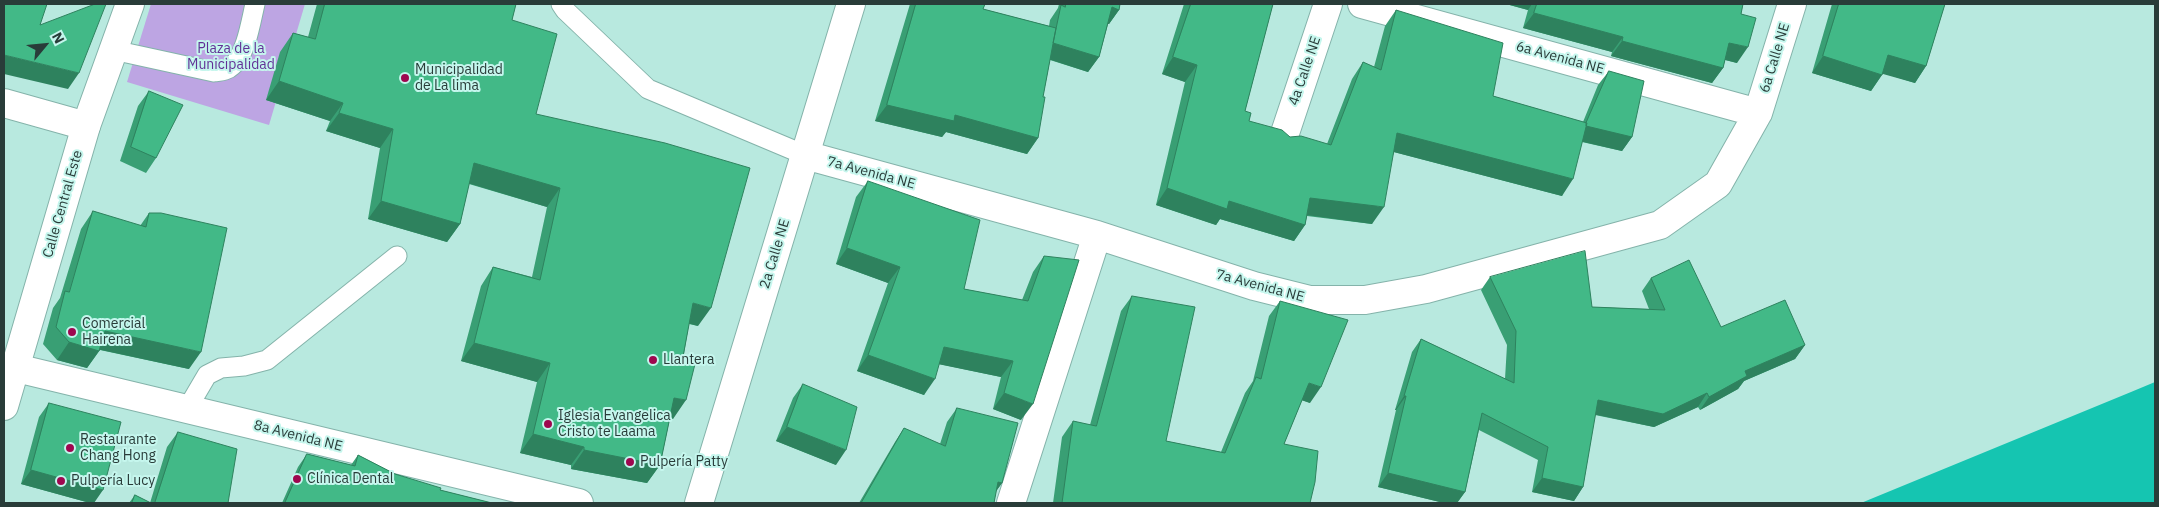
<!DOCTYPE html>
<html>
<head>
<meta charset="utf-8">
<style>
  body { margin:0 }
  #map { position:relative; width:2159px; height:507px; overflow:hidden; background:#b8e9df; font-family:"IBM Plex Sans",sans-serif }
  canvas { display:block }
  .frame { position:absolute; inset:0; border:5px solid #293c39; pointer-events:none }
  .north { position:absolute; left:20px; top:20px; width:50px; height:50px; -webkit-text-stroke:4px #c5f6ed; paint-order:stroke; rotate:62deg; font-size:14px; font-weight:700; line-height:20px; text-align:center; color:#293c39 }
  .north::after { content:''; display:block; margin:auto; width:18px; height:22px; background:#293c39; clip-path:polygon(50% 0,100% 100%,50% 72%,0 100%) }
</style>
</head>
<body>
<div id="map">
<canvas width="2159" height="507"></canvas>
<div class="frame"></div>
<div class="north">N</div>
</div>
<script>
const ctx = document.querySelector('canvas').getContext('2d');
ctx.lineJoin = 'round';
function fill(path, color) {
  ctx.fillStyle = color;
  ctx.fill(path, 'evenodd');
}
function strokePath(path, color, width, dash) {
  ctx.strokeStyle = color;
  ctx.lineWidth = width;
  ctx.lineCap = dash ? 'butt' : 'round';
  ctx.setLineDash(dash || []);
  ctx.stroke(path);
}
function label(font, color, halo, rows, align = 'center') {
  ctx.font = font + ' "IBM Plex Sans",sans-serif';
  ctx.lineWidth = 4;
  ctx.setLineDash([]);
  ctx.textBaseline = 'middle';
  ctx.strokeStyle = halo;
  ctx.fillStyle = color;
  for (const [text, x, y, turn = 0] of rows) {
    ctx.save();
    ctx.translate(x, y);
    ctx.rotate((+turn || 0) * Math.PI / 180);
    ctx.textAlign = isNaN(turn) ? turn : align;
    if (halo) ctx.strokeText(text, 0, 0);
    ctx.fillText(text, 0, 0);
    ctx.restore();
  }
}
const green = new Path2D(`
  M 151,4 L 305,4 L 269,125 L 127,82 Z`);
const water = new Path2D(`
  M 2155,382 L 2155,503 L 1861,503 L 2131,392 Z`);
const service = new Path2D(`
  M 561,4 L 565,10 L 648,89 L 805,155
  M 113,50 L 214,72 C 220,71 227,71 232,66 C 246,55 251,21 255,4
  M 187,409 L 207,375 L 221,368 L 244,366 L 267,360 L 397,256`);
const minor = new Path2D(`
  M 1362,4 L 1758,113
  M 4,103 L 86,126
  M 1283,139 L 1328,4
  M 805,155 L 1097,235 L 1254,286 L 1310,300 L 1365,300 L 1426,289 L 1660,225 L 1718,184 L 1758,113 L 1792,4
  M 1011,503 L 1097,235`);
const tertiary = new Path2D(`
  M 16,368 L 579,503
  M 4,406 L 86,126 L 130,4
  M 699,503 L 851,4`);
const wall = new Path2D(`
  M 317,4 L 516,4 L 512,20 L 536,114 L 698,326 L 689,324 L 673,419 L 670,418 L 660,465 L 647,483 L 571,469 L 571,465 L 520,453 L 537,382 L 461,361 L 481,286 L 493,267 L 532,277 L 547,207 L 469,184 L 460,224 L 447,242 L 368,219 L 380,148 L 326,131 L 330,121 L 266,100 L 280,52 L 293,33 L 308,37 Z
  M 910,4 L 985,4 L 983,9 L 1049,26 L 1050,20 L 1058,8 L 1059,4 L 1120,4 L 1119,10 L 1109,24 L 1108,24 L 1099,57 L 1088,72 L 1050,60 L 1043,97 L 1038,138 L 1027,154 L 946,132 L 942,137 L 875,121 Z
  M 1184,4 L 1273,4 L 1245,111 L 1249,121 L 1290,137 L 1327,144 L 1352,79 L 1363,62 L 1374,67 L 1385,26 L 1396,10 L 1493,96 L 1583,122 L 1598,85 L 1609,71 L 1632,137 L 1622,151 L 1582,142 L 1562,196 L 1394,152 L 1372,224 L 1307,216 L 1305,225 L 1294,241 L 1220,219 L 1216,225 L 1156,205 L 1185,82 L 1162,74 Z
  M 1506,4 L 1743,4 L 1741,14 L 1737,63 L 1725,60 L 1723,68 L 1712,83 L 1611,56 L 1612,52 L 1523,28 L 1528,10 Z
  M 1832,4 L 1945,4 L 1926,66 L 1915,83 L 1883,73 L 1871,91 L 1812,73 Z
  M 149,91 L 156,158 L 146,173 L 120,161 L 138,106 Z
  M 868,181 L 964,289 L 1022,300 L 1033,272 L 1044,256 L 1021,420 L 993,409 L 1001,377 L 939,364 L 924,395 L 857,371 L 888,283 L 836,264 L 856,197 Z
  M 93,211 L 140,226 L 149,213 L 189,369 L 100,350 L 87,368 L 57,360 L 43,344 L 53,308 L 60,298 L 81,229 Z
  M 1490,277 L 1592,307 L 1649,309 L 1642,291 L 1651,278 L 1721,327 L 1805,345 L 1795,359 L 1744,381 L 1738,389 L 1700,410 L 1698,407 L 1654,427 L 1595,415 L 1583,487 L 1574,501 L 1532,492 L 1538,460 L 1479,430 L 1465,492 L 1457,503 L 1444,503 L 1378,487 L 1396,410 L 1395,410 L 1412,352 L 1421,339 L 1505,379 L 1507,345 L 1481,290 Z
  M 1132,296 L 1166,441 L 1221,452 L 1245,393 L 1253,381 L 1269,316 L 1280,301 L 1310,403 L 1302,400 L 1284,444 L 1310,503 L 1053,503 L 1062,437 L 1073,421 L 1090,425 L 1121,311 Z
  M 803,384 L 836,465 L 776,441 L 793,398 Z
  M 49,403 L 94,503 L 90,503 L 21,484 L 39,417 Z
  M 957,408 L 1002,483 L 996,491 L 994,503 L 859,503 L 895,442 L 904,428 L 940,444 L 947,422 Z
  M 178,432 L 228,503 L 129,503 L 135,495 L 150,503 L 167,447 Z
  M 307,454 L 351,465 L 358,455 L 395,474 L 440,490 L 492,503 L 282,503 L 298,467 Z`);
const shadedWall = new Path2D(`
  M 1506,4 L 1532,4 L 1528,10 Z
  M 1112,7 L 1119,10 L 1109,24 L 1102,22 Z
  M 1534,13 L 1623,37 L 1612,52 L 1523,28 Z
  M 1622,41 L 1723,68 L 1712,83 L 1611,56 Z
  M 1052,43 L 1099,57 L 1088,72 L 1042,57 Z
  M 1729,43 L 1748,47 L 1737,63 L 1718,58 Z
  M 4,55 L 79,73 L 68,89 L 4,74 Z
  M 1888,55 L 1926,66 L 1915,83 L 1876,72 Z
  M 1823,56 L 1882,75 L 1871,91 L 1812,73 Z
  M 1173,57 L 1197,65 L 1185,82 L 1162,74 Z
  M 279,81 L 343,103 L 330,121 L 266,100 Z
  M 887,105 L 955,115 L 1038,138 L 1027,154 L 946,132 L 942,137 L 875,121 Z
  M 339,113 L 393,129 L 380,148 L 326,131 Z
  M 1585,125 L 1632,137 L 1622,151 L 1575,140 Z
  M 1397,133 L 1573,179 L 1562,196 L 1386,150 Z
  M 474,163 L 560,188 L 547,207 L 461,181 Z
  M 1167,188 L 1229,201 L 1305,225 L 1294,241 L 1220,219 L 1216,225 L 1156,205 Z
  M 1310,198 L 1384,207 L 1372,224 L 1299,214 Z
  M 381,201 L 460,224 L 447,242 L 368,219 Z
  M 847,248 L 900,267 L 888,283 L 836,264 Z
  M 693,303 L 711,308 L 698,326 L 680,321 Z
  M 105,331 L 201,352 L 189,369 L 92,348 Z
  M 69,342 L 99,351 L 87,368 L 57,360 Z
  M 474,343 L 550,363 L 537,382 L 461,361 Z
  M 1805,345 L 1795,359 L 1744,381 L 1738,389 L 1700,410 L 1709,397 L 1745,371 Z
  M 944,347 L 1013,361 L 1001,377 L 933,363 Z
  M 868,355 L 935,379 L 924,395 L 857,371 Z
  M 1309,383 L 1321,387 L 1310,403 L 1298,399 Z
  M 1004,393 L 1033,404 L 1021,420 L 993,409 Z
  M 1707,393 L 1698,407 L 1654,427 L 1588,413 L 1598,400 Z
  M 1404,396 L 1406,396 L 1396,410 L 1395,410 Z
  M 674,398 L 686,400 L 673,419 L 661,417 Z
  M 787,427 L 846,450 L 836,465 L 776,441 Z
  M 533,434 L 584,447 L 571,465 L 520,453 Z
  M 584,450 L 660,465 L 647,483 L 571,469 Z
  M 31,470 L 103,490 L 94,503 L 90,503 L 21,484 Z
  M 1388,473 L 1465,492 L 1457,503 L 1444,503 L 1378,487 Z
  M 1542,478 L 1583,487 L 1574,501 L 1532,492 Z
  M 998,482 L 1002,483 L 992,497 Z`);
const building = new Path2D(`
  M 4,4 L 47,4 L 40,25 L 95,4 L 106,4 L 79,73 L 4,55 Z
  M 325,4 L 516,4 L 512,20 L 557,34 L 536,114 L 665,143 L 750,168 L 711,308 L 693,303 L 682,362 L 695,364 L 686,400 L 674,398 L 660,465 L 584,450 L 584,447 L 533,434 L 550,363 L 474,343 L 493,267 L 540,280 L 560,188 L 474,163 L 460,224 L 381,201 L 393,129 L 339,113 L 343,103 L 279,81 L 293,33 L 315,39 Z
  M 916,4 L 985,4 L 983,9 L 1056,28 L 1043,97 L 1045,97 L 1038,138 L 955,115 L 954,121 L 887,105 Z
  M 1066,4 L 1120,4 L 1119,10 L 1112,7 L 1099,57 L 1053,43 L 1061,5 L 1065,7 Z
  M 1191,4 L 1273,4 L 1245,111 L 1251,113 L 1249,121 L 1282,130 L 1290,137 L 1301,136 L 1331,145 L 1363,62 L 1381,70 L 1396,10 L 1503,43 L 1493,96 L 1587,123 L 1573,179 L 1397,133 L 1384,207 L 1310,198 L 1305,225 L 1229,201 L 1227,209 L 1167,188 L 1197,65 L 1173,57 Z
  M 1537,4 L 1743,4 L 1741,14 L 1756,18 L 1748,47 L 1729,43 L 1723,68 L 1622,41 L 1623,37 L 1534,13 Z
  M 1839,4 L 1945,4 L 1926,66 L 1888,55 L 1882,75 L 1823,56 Z
  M 1609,71 L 1644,81 L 1632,137 L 1586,126 L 1586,123 Z
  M 149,91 L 183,105 L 156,158 L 131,147 Z
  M 868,181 L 980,220 L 964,289 L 1028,301 L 1044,256 L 1079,260 L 1033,404 L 1004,393 L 1013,361 L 944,347 L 935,379 L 868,355 L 900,267 L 847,248 Z
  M 93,211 L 146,227 L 149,213 L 161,213 L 227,228 L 201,352 L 105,331 L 99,351 L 69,342 L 56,327 L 65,291 L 69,292 Z
  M 1585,251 L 1592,307 L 1665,310 L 1651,278 L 1689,260 L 1721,327 L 1785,300 L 1805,345 L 1745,371 L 1747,376 L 1709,397 L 1707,393 L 1663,414 L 1598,400 L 1583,487 L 1542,478 L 1548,447 L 1482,413 L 1465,492 L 1388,473 L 1406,396 L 1404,396 L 1421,339 L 1514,383 L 1516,331 L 1490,277 Z
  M 1132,296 L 1195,307 L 1166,441 L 1225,453 L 1256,377 L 1261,379 L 1280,301 L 1348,320 L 1321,387 L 1309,383 L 1284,444 L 1318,451 L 1315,482 L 1310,503 L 1062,503 L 1073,421 L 1096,426 Z
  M 803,384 L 857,407 L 846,450 L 787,427 Z
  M 49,403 L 121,422 L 103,490 L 31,470 Z
  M 957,408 L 1018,423 L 1002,483 L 998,482 L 994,503 L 861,503 L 904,428 L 945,446 Z
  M 178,432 L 237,449 L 228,503 L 155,503 Z
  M 307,454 L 355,466 L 358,455 L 395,474 L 441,488 L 440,490 L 492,503 L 285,503 Z
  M 135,495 L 151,503 L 132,503 Z`);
const markers = [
  [405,78,5,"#9e074f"],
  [72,332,5,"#9e074f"],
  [653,360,5,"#9e074f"],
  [548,424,5,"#9e074f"],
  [70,448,5,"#9e074f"],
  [630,462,5,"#9e074f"],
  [297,479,5,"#9e074f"],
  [61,481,5,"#9e074f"]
];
const parkNames = [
  ["Plaza de la",231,49],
  ["Municipalidad",231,65]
];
const streetNames = [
  ["6a Avenida NE",1560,58,15],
  ["6a Calle NE",1775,58,-73],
  ["4a Calle NE",1305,71,-71],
  ["7a Avenida NE",871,173,15],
  ["Calle Central Este",63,204,-74],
  ["2a Calle NE",775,254,-73],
  ["7a Avenida NE",1260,286,15],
  ["8a Avenida NE",298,436,14]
];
const poiNames = [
  ["Municipalidad",415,70],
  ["de La lima",415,86],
  ["Comercial",82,324],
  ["Hairena",82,340],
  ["Llantera",663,360],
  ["Iglesia Evangelica",558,416],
  ["Cristo te Laama",558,432],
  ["Restaurante",80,440],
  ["Chang Hong",80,456],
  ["Pulpería Patty",640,462],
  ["Clínica Dental",307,479],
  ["Pulpería Lucy",71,481]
];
fill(green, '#bda5e3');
fill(water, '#15c5b1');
strokePath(service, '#84b3aa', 21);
strokePath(minor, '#84b3aa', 30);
strokePath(tertiary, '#84b3aa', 30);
strokePath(service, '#fff', 19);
strokePath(minor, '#fff', 28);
strokePath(tertiary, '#fff', 28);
fill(wall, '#399f74');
fill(shadedWall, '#2e825e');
fill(building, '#42b987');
strokePath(building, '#2e825e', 1);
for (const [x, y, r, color] of markers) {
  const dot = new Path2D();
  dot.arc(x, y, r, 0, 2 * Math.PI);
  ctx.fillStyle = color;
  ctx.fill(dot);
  strokePath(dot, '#c5f6ed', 2);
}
label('14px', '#613196', '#c5f6ed', parkNames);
label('14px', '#293c39', '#c5f6ed', streetNames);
label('14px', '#293c39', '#c5f6ed', poiNames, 'left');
</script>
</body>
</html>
